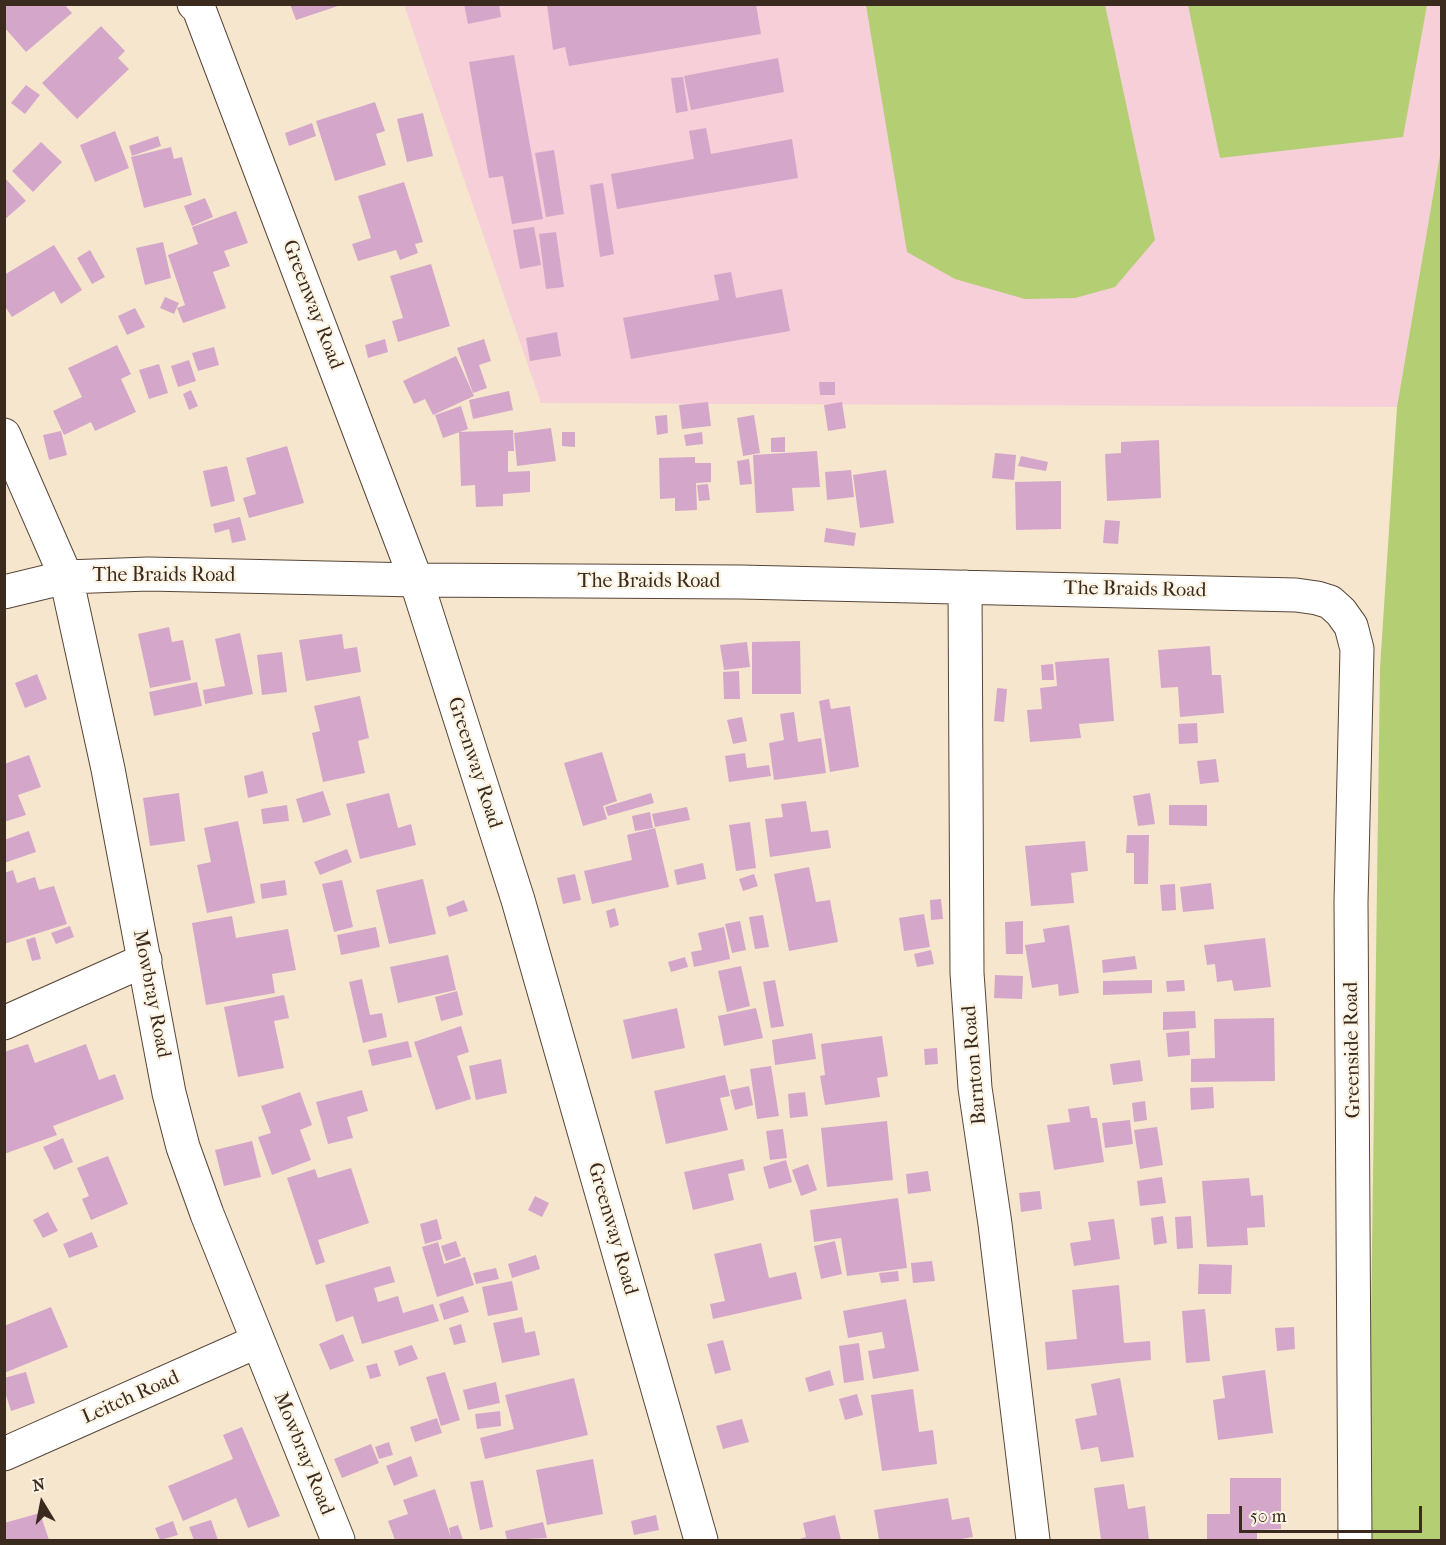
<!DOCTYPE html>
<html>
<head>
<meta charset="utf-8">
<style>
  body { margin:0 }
  #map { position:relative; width:1446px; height:1545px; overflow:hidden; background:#f6e6cd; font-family:"IM FELL French Canon",serif }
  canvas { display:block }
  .frame { position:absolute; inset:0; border:6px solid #3b2a1e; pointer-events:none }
  .north { position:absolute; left:12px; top:1473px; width:60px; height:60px; -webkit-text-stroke:4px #fcf5e5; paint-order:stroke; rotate:350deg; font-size:16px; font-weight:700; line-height:24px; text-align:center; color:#3b2a1e }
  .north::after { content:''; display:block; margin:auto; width:21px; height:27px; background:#3b2a1e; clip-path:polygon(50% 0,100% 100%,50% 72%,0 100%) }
  .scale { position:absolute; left:1239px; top:1506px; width:183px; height:27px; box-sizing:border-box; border:3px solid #3b2a1e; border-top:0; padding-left:8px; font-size:18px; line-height:21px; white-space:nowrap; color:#3b2a1e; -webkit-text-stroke:4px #fcf5e5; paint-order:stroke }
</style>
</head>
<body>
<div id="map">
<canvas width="1446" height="1545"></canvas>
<div class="frame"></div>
<div class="north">N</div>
<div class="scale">50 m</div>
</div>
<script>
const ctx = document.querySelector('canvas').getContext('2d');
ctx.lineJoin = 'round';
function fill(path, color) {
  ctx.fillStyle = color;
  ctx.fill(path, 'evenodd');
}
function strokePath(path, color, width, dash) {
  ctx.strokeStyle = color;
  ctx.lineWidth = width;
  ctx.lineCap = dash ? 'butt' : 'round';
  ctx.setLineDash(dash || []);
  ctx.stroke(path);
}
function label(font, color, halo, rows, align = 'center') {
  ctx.font = font + ' "IM FELL French Canon",serif';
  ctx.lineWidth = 4.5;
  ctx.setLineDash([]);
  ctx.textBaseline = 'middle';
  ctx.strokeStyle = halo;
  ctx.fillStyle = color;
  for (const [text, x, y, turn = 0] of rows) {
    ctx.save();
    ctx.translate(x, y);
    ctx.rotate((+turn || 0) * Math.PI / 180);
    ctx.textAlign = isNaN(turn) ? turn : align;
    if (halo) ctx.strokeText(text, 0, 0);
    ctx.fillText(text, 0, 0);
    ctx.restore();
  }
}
const built = new Path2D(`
  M 404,5 L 1441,5 L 1441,149 L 1397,407 L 541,403 Z`);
const green = new Path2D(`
  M 866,5 L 1105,5 L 1155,240 L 1115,287 L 1075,298 L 1025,299 L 955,279 L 907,252 Z
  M 1188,5 L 1427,5 L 1403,137 L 1220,158 Z
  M 1441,149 L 1441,1540 L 1368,1540 L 1380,668 L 1397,407 Z`);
const building = new Path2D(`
  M 4,4 L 64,4 L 72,13 L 26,52 L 4,27 Z
  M 290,4 L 341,4 L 341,5 L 296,20 Z
  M 464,4 L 499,4 L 501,17 L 468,24 Z
  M 547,4 L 756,4 L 761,34 L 569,66 L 565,47 L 553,50 Z
  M 101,26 L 125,51 L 118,58 L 129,69 L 77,119 L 42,83 Z
  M 514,55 L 543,219 L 512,224 L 503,176 L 489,178 L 469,62 Z
  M 778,58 L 784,92 L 691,110 L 684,76 Z
  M 683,77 L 688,111 L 676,113 L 671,78 Z
  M 26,85 L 40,95 L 25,114 L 11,103 Z
  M 375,102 L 385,131 L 376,134 L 386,165 L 335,181 L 316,121 Z
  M 423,113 L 433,156 L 407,162 L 397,119 Z
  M 312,123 L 316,136 L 289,146 L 285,133 Z
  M 706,128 L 711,154 L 792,139 L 798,178 L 617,209 L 611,174 L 694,159 L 689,131 Z
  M 115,131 L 129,168 L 95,182 L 80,145 Z
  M 158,136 L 161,146 L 132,156 L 129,146 Z
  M 41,142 L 62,162 L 33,192 L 12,171 Z
  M 171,147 L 174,159 L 182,157 L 192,195 L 144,208 L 131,157 Z
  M 554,150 L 564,214 L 546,217 L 535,153 Z
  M 4,177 L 26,201 L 4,220 Z
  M 404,182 L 423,242 L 415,244 L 418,253 L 400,260 L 396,250 L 358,261 L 352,244 L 371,238 L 358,196 Z
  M 603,183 L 614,254 L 600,257 L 590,185 Z
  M 205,198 L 213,217 L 192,226 L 184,206 Z
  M 236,211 L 248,243 L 224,251 L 230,266 L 213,272 L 226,308 L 183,323 L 177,308 L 185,305 L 168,255 L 198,244 L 192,227 Z
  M 534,227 L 541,265 L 520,269 L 513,230 Z
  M 556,232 L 564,287 L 546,289 L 539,234 Z
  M 163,242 L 171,278 L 145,285 L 136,248 Z
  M 54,245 L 82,290 L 61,304 L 54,291 L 12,317 L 4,305 L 4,275 Z
  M 90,250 L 105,277 L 92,284 L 77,258 Z
  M 431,264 L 450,326 L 398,342 L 392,321 L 403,318 L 390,276 Z
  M 731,272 L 736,298 L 782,289 L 790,331 L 631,359 L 623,318 L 719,300 L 714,275 Z
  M 165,297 L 179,303 L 174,314 L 160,308 Z
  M 135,308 L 145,327 L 127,335 L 118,316 Z
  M 557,332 L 561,356 L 530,361 L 526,338 Z
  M 385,339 L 388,352 L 368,358 L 365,345 Z
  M 484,339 L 491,361 L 479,365 L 487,388 L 473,393 L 457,348 Z
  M 117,345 L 131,374 L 121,379 L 136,412 L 95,431 L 91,422 L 64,435 L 53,411 L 82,397 L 68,368 Z
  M 214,347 L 219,365 L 198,371 L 192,353 Z
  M 456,356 L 474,396 L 433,415 L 425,399 L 414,404 L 403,381 Z
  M 189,360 L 196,381 L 178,387 L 171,366 Z
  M 159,364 L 168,393 L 149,399 L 139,370 Z
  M 819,382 L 835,382 L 835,395 L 820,395 Z
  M 191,390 L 198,406 L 189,410 L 183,394 Z
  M 509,391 L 513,410 L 473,419 L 469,400 Z
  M 708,402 L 711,426 L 682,429 L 679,405 Z
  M 842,402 L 846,428 L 828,431 L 824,405 Z
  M 461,406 L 468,429 L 443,438 L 435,415 Z
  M 667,415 L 668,433 L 657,435 L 655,416 Z
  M 754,415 L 760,453 L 743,456 L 737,418 Z
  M 551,428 L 556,461 L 517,466 L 514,433 Z
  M 513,430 L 514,451 L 508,451 L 508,472 L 530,471 L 530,492 L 503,494 L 503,506 L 476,507 L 475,485 L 461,486 L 459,432 Z
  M 61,431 L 67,455 L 49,460 L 43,435 Z
  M 562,432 L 575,432 L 575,447 L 562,446 Z
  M 702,432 L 703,444 L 686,446 L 684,435 Z
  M 785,437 L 785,452 L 771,452 L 771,438 Z
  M 1159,440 L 1161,498 L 1107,501 L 1105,454 L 1121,453 L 1121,442 Z
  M 287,446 L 304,503 L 249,518 L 243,498 L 256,494 L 246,458 Z
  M 817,451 L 820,487 L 792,488 L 794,511 L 756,513 L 753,455 Z
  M 995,453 L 1016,455 L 1014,480 L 992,478 Z
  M 1021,456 L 1048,462 L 1046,471 L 1018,466 Z
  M 695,457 L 695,463 L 711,463 L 711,482 L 696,483 L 697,510 L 675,511 L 675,498 L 660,499 L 659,458 Z
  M 749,459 L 752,484 L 740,485 L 737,461 Z
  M 227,466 L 235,501 L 211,507 L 203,471 Z
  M 851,470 L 854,497 L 827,500 L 825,472 Z
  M 886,470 L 894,523 L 860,528 L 853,475 Z
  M 1061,481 L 1061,529 L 1016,530 L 1015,482 Z
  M 708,484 L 710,500 L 699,501 L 697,485 Z
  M 240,517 L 246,540 L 232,543 L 229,529 L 215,533 L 213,524 Z
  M 1105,520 L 1120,521 L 1118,544 L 1103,543 Z
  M 826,528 L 856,533 L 854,546 L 824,542 Z
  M 169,627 L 172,642 L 183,640 L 191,680 L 150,688 L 138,634 Z
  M 240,633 L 253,694 L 205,704 L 203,690 L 225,686 L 215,639 Z
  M 342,634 L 344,649 L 357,647 L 361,672 L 306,681 L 299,640 Z
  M 800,641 L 801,694 L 752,694 L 752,642 Z
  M 747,642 L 750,667 L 724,670 L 720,645 Z
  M 1210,646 L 1212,675 L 1221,675 L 1224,713 L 1180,717 L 1178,687 L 1161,688 L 1158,650 Z
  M 282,652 L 287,692 L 262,695 L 257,655 Z
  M 1109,658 L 1114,721 L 1079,724 L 1081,738 L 1030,742 L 1027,710 L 1042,709 L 1040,688 L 1057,686 L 1055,662 Z
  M 1053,664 L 1054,680 L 1042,680 L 1041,665 Z
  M 739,671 L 740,699 L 724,699 L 723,672 Z
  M 37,674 L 47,699 L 25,708 L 15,683 Z
  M 197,682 L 202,706 L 154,716 L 149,692 Z
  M 997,688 L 1007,689 L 1004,722 L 994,721 Z
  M 360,696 L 369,738 L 358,741 L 365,773 L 323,782 L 312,733 L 320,731 L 314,706 Z
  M 829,699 L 831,709 L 850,706 L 859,767 L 830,772 L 819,701 Z
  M 794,712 L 798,742 L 821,738 L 826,773 L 774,780 L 769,743 L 784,740 L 780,714 Z
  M 742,717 L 747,741 L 733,744 L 727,720 Z
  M 1197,723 L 1198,743 L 1179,744 L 1178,724 Z
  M 602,752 L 617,801 L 603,806 L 607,819 L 583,826 L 564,763 Z
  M 745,753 L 747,768 L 769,765 L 771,776 L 729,782 L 725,756 Z
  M 29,755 L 41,787 L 18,795 L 26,815 L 4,822 L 4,764 Z
  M 1216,759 L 1219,782 L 1200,784 L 1197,761 Z
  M 263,771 L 268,793 L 248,798 L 244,776 Z
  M 323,791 L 331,815 L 303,823 L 296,799 Z
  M 179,793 L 185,841 L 150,846 L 143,798 Z
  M 389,793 L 398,828 L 411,824 L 416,845 L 360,859 L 346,804 Z
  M 651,793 L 654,803 L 608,816 L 605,807 Z
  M 1150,793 L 1155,824 L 1138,826 L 1133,796 Z
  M 806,801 L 811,832 L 828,830 L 831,848 L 770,857 L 765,819 L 783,817 L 781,804 Z
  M 287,805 L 289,821 L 263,824 L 261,809 Z
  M 1169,805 L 1207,805 L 1207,826 L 1169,825 Z
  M 687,807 L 690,820 L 655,827 L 652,814 Z
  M 650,812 L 653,828 L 635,831 L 632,816 Z
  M 238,821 L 255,903 L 207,913 L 197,865 L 211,862 L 204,828 Z
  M 750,822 L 756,868 L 736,871 L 729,825 Z
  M 655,828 L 669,887 L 592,904 L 584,871 L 632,860 L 627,835 Z
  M 29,831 L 36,852 L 4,863 L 4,840 Z
  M 1127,835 L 1149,835 L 1148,884 L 1134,884 L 1134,853 L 1126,853 Z
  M 1085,841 L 1088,871 L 1071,873 L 1074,903 L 1031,906 L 1025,846 Z
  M 347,849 L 352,862 L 320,875 L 314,862 Z
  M 703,863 L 706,879 L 677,885 L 674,870 Z
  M 809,867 L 816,902 L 830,900 L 838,942 L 789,951 L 774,874 Z
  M 13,870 L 17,883 L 35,877 L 39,890 L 54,886 L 67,924 L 4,944 L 4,873 Z
  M 575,874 L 581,900 L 563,904 L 557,878 Z
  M 754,874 L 758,886 L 743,891 L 739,879 Z
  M 423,879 L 436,934 L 389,944 L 376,890 Z
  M 285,880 L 287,895 L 262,899 L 260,884 Z
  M 342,880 L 353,927 L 334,932 L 322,884 Z
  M 1211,883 L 1214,909 L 1183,912 L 1180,887 Z
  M 1175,884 L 1176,910 L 1162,911 L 1160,885 Z
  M 941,899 L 943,919 L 931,920 L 930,900 Z
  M 464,900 L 468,911 L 449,917 L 446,907 Z
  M 615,908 L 619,925 L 610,928 L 606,911 Z
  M 924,914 L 930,947 L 904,951 L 899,918 Z
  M 763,915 L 769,947 L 755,949 L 749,917 Z
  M 232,916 L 236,938 L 288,929 L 296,970 L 272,974 L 275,993 L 206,1005 L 192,923 Z
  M 740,921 L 746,950 L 732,953 L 725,924 Z
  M 1023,921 L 1023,954 L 1006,954 L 1005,922 Z
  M 1069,925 L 1079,993 L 1059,996 L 1058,984 L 1032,988 L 1025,945 L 1045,942 L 1043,929 Z
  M 70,926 L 74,937 L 56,944 L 51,933 Z
  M 376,927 L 380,947 L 341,955 L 337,935 Z
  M 724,927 L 730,959 L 694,967 L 691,952 L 702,950 L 698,933 Z
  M 35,937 L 41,959 L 32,961 L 26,940 Z
  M 1265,938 L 1271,987 L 1234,991 L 1232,980 L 1217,982 L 1215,964 L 1207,965 L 1204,945 Z
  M 931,950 L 934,964 L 917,967 L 914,954 Z
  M 448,955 L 456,990 L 398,1003 L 390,967 Z
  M 1135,956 L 1137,969 L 1103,973 L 1102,960 Z
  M 685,957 L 688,967 L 671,972 L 668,962 Z
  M 741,966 L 750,1006 L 727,1012 L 718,971 Z
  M 995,975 L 1023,976 L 1022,999 L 994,998 Z
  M 362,979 L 370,1015 L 382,1013 L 387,1037 L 363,1043 L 349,982 Z
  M 775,980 L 784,1026 L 771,1028 L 763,982 Z
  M 1152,980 L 1152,993 L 1103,995 L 1103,981 Z
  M 1184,980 L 1185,991 L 1167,992 L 1166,981 Z
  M 457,991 L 463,1015 L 441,1021 L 435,997 Z
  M 284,995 L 289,1018 L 274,1021 L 284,1068 L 238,1077 L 224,1007 Z
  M 677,1008 L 685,1048 L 632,1059 L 623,1020 Z
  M 756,1008 L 763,1038 L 724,1046 L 718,1016 Z
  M 1195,1011 L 1196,1028 L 1163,1030 L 1163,1012 Z
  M 1274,1018 L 1275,1081 L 1191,1082 L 1191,1059 L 1215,1058 L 1214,1019 Z
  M 461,1026 L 469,1052 L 457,1056 L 471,1099 L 436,1110 L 414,1042 Z
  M 1189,1031 L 1190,1055 L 1168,1057 L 1166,1033 Z
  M 812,1033 L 816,1059 L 775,1065 L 772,1040 Z
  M 882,1036 L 888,1076 L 877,1078 L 880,1097 L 825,1105 L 820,1076 L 825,1075 L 821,1044 Z
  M 408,1041 L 412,1057 L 372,1066 L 368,1050 Z
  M 28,1044 L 35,1063 L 86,1044 L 99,1080 L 115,1074 L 124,1099 L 53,1126 L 57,1135 L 4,1154 L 4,1052 Z
  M 937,1048 L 938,1064 L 925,1065 L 924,1049 Z
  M 501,1059 L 507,1093 L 476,1100 L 469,1066 Z
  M 1140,1060 L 1143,1081 L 1113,1085 L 1110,1064 Z
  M 771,1066 L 779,1116 L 757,1119 L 750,1069 Z
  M 725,1075 L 730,1096 L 720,1098 L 728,1130 L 666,1144 L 654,1091 Z
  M 749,1086 L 753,1105 L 735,1110 L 730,1090 Z
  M 1213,1087 L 1214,1108 L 1191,1110 L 1190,1088 Z
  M 362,1090 L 368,1111 L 347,1117 L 353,1138 L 328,1144 L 316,1102 Z
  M 300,1092 L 312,1125 L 300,1130 L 311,1160 L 272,1175 L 258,1137 L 271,1133 L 261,1106 Z
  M 805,1092 L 808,1116 L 790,1118 L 788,1094 Z
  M 1145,1101 L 1147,1120 L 1134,1122 L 1132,1103 Z
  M 1089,1106 L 1091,1118 L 1097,1118 L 1104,1162 L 1054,1170 L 1047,1125 L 1070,1122 L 1068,1109 Z
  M 1130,1120 L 1133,1144 L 1105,1148 L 1102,1123 Z
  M 887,1121 L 893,1180 L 827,1187 L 821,1128 Z
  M 1157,1127 L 1163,1165 L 1140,1169 L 1134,1130 Z
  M 783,1129 L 787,1158 L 770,1160 L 766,1131 Z
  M 63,1138 L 73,1162 L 54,1170 L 43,1147 Z
  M 252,1141 L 261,1177 L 224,1186 L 215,1150 Z
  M 108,1156 L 128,1204 L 91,1220 L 82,1199 L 89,1196 L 77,1168 Z
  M 743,1159 L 745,1170 L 728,1174 L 734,1200 L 693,1210 L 684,1172 Z
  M 786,1160 L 792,1182 L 769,1189 L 763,1167 Z
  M 808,1164 L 817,1190 L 801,1196 L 792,1170 Z
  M 351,1168 L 369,1223 L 318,1240 L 325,1262 L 316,1265 L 287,1178 L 315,1169 L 318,1178 Z
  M 928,1171 L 931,1191 L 908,1194 L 906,1174 Z
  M 1162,1177 L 1166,1203 L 1140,1206 L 1137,1181 Z
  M 1249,1178 L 1251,1196 L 1263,1195 L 1265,1227 L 1247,1228 L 1248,1245 L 1207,1247 L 1202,1181 Z
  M 1040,1191 L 1042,1209 L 1021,1212 L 1019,1193 Z
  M 535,1196 L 549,1203 L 542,1217 L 528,1210 Z
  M 898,1198 L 907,1268 L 847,1276 L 841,1238 L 814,1242 L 810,1210 Z
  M 48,1212 L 58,1231 L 43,1238 L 33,1220 Z
  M 1163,1216 L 1167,1243 L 1154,1245 L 1151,1218 Z
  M 1191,1216 L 1193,1248 L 1177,1249 L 1175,1217 Z
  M 437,1219 L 442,1239 L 425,1244 L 420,1224 Z
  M 1114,1219 L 1120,1259 L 1074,1266 L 1070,1243 L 1091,1240 L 1088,1222 Z
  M 92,1232 L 98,1247 L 69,1258 L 63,1244 Z
  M 456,1241 L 461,1256 L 446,1261 L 441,1246 Z
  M 835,1241 L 842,1274 L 821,1279 L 814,1246 Z
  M 438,1242 L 444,1264 L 465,1257 L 474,1285 L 437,1297 L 422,1247 Z
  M 761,1243 L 769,1278 L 796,1272 L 802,1299 L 713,1319 L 710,1304 L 725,1301 L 714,1254 Z
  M 536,1255 L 540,1269 L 512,1278 L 508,1264 Z
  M 932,1261 L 935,1281 L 913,1283 L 911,1263 Z
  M 1199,1264 L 1232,1265 L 1231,1294 L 1198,1294 Z
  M 390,1266 L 395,1282 L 374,1288 L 378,1302 L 398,1296 L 403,1313 L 433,1304 L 439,1321 L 362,1344 L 353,1316 L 336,1322 L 325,1285 Z
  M 496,1268 L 499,1279 L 476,1284 L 473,1273 Z
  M 898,1271 L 899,1281 L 881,1283 L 879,1273 Z
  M 512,1281 L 518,1310 L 488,1316 L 482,1287 Z
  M 1119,1285 L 1124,1343 L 1150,1341 L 1151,1360 L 1047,1370 L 1045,1342 L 1077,1339 L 1072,1290 Z
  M 463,1296 L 469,1312 L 444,1320 L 439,1304 Z
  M 906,1299 L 919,1371 L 873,1379 L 868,1351 L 885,1348 L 882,1332 L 848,1338 L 843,1311 Z
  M 51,1307 L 68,1347 L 4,1373 L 4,1326 Z
  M 1205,1309 L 1210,1361 L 1186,1363 L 1182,1311 Z
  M 522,1317 L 525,1333 L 535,1331 L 540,1355 L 502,1363 L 493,1323 Z
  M 461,1324 L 466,1342 L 454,1345 L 449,1328 Z
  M 1294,1327 L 1295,1349 L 1277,1351 L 1275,1328 Z
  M 343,1334 L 354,1361 L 330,1370 L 319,1344 Z
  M 723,1340 L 731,1370 L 715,1374 L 707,1344 Z
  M 859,1343 L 864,1380 L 844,1383 L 839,1346 Z
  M 412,1345 L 418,1359 L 399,1366 L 394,1351 Z
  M 377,1363 L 381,1376 L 370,1379 L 366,1366 Z
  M 830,1370 L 834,1385 L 809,1392 L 805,1378 Z
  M 1265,1370 L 1273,1433 L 1218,1440 L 1213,1400 L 1225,1398 L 1222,1376 Z
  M 26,1372 L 35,1403 L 11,1411 L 4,1389 L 4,1378 Z
  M 445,1372 L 460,1420 L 441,1426 L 426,1377 Z
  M 574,1378 L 588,1435 L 485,1459 L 480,1438 L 514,1429 L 505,1395 Z
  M 1120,1378 L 1134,1457 L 1101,1462 L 1098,1447 L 1081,1450 L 1075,1419 L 1097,1415 L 1091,1384 Z
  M 496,1382 L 500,1403 L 468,1410 L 463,1390 Z
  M 913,1389 L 919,1432 L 933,1430 L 937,1464 L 882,1471 L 871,1395 Z
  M 857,1394 L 863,1415 L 845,1420 L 839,1399 Z
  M 500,1411 L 501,1426 L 477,1429 L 475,1414 Z
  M 437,1418 L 442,1433 L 415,1442 L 410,1427 Z
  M 742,1419 L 749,1442 L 723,1449 L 716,1426 Z
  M 242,1427 L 280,1516 L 248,1528 L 236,1498 L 183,1521 L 168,1486 L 233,1459 L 223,1435 Z
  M 389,1442 L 393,1455 L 379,1459 L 375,1447 Z
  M 371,1444 L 379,1463 L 342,1478 L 334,1459 Z
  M 411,1456 L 418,1476 L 394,1486 L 386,1466 Z
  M 593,1459 L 603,1514 L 547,1525 L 536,1470 Z
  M 1230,1478 L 1281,1478 L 1281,1529 L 1257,1530 L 1257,1540 L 1207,1539 L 1207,1514 L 1230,1514 Z
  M 483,1480 L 493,1527 L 480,1530 L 470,1482 Z
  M 1124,1484 L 1128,1509 L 1145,1506 L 1149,1540 L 1101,1540 L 1094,1488 Z
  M 435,1489 L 451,1538 L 449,1528 L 458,1525 L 463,1540 L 395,1540 L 388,1521 L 408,1514 L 403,1500 Z
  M 948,1498 L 952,1520 L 969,1517 L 973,1537 L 956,1540 L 879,1540 L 874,1510 Z
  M 40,1513 L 49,1540 L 4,1540 L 4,1523 Z
  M 656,1515 L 659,1530 L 634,1535 L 631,1521 Z
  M 835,1515 L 841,1540 L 796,1540 L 806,1537 L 803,1523 Z
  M 211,1520 L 218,1540 L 194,1540 L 189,1527 Z
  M 173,1521 L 178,1535 L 160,1540 L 155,1528 Z
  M 543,1522 L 547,1538 L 507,1540 L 505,1531 Z`);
const minor = new Path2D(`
  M 194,4 L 199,9 L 416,580 L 518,900 L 701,1540
  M 4,435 L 66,577 L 108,769 L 169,1093 L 183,1147 L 207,1214 L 338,1540
  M 965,587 L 967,973 L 975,1088 L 995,1224 L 1033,1540
  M 4,592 L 66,577 L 148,574 L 416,580 L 741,582 L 1296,595 L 1317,598 L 1330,602 L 1341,612 L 1351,626 L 1357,649 L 1351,902 L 1355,1540
  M 4,1023 L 145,960
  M 4,1454 L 258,1341`);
const streetNames = [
  ["Greenway Road",312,305,69],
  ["The Braids Road",164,576],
  ["The Braids Road",649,582],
  ["The Braids Road",1135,590,1],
  ["Greenway Road",474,763,72],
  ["Mowbray Road",151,994,79],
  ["Greenside Road",1353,1050,-91],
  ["Barnton Road",975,1065,-95],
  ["Greenway Road",612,1229,74],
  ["Leitch Road",131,1398,-24],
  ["Mowbray Road",303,1454,68]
];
fill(built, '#f6cfd8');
fill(green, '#b4ce74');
fill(building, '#d4a7ca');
strokePath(minor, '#574638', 35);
strokePath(minor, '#fff', 33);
label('20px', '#3b2a1e', '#fcf5e5', streetNames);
</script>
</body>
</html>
